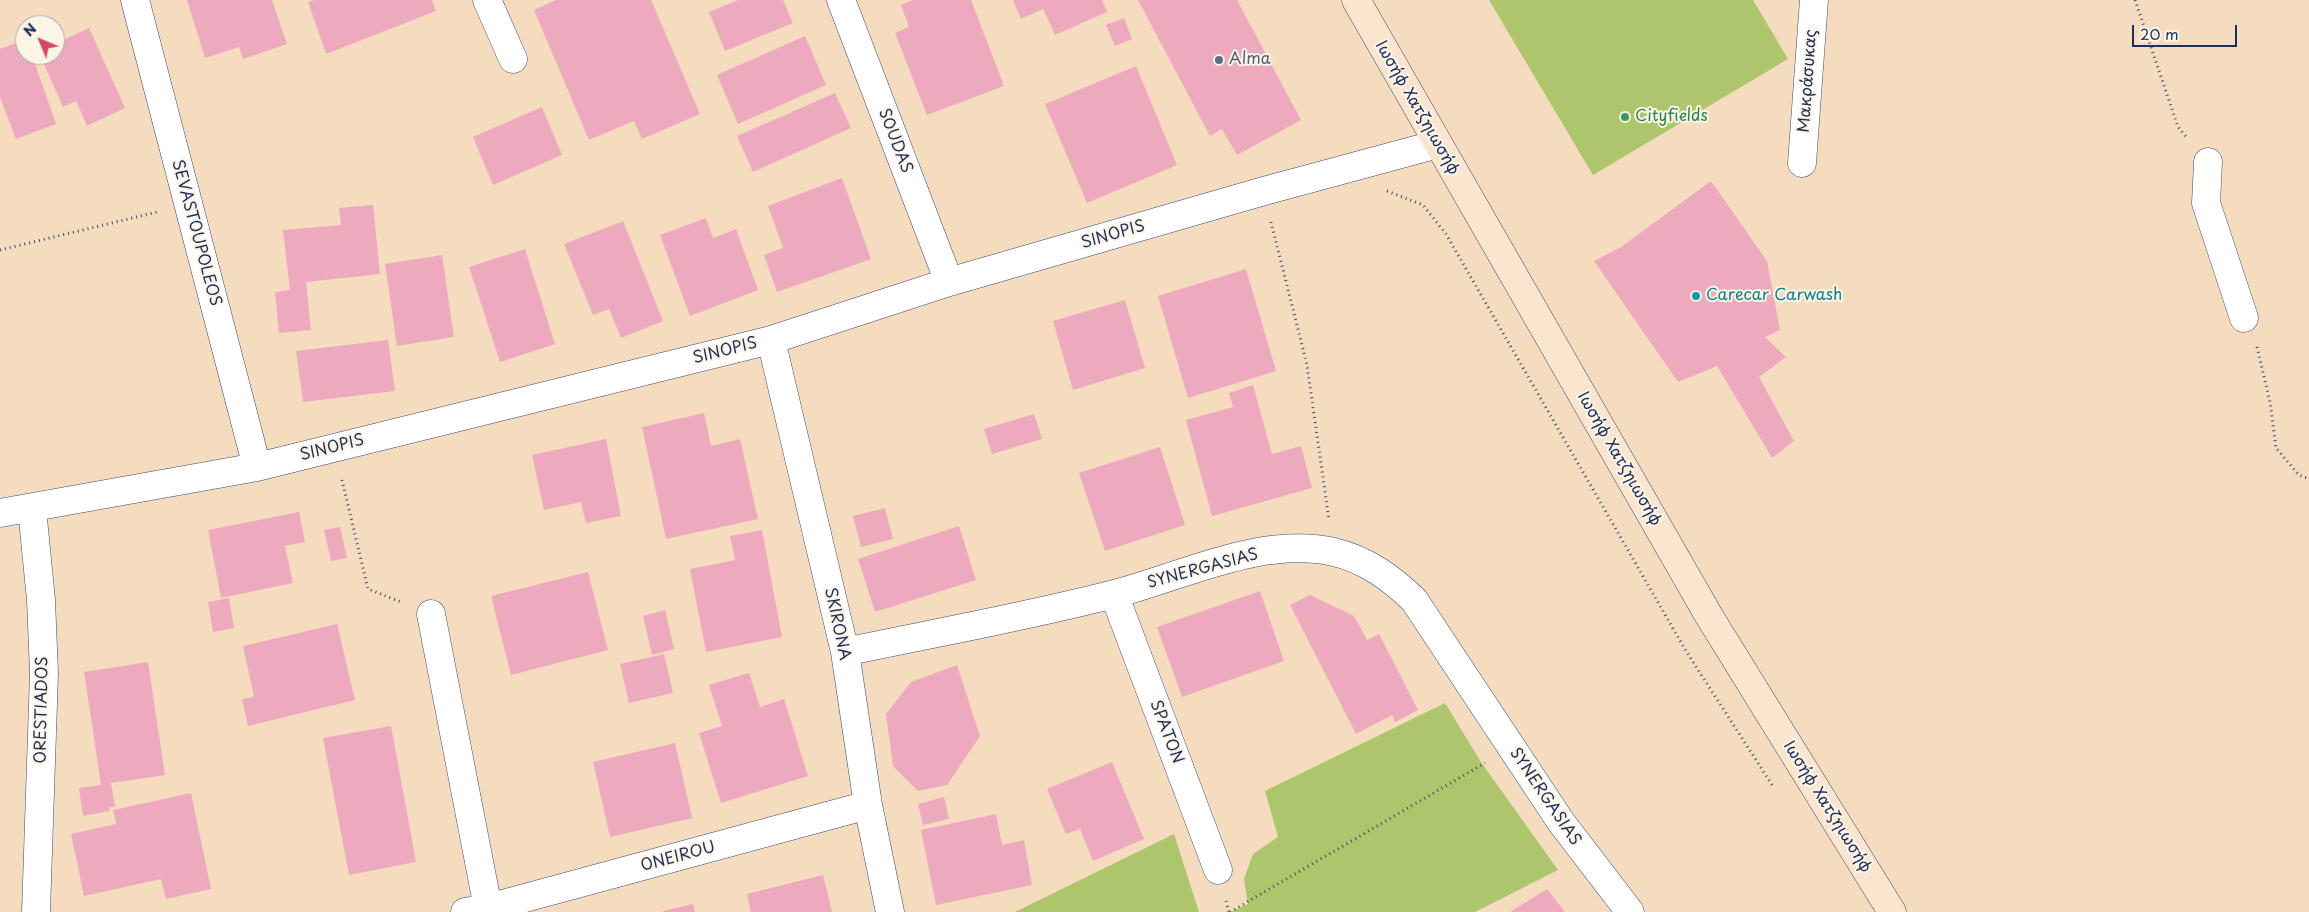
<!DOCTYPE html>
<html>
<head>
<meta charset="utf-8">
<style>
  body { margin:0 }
  #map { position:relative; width:2309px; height:912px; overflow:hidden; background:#f5dcbf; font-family:"Playpen Sans",sans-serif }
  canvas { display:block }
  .north { position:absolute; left:15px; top:15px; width:50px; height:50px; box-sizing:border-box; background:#fcf5e5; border:1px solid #a2a6af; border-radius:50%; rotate:315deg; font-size:14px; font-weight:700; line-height:20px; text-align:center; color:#1b2f5e }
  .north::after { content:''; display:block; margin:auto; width:18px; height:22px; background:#d1495b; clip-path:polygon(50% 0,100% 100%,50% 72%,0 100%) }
  .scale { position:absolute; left:2132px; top:25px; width:105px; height:22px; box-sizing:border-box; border:2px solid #1b2f5e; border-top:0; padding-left:6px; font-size:15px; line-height:18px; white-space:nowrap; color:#1b2f5e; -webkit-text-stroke:4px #fcf5e5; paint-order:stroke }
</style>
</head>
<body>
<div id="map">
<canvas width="2309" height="912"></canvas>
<div class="north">N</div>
<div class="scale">20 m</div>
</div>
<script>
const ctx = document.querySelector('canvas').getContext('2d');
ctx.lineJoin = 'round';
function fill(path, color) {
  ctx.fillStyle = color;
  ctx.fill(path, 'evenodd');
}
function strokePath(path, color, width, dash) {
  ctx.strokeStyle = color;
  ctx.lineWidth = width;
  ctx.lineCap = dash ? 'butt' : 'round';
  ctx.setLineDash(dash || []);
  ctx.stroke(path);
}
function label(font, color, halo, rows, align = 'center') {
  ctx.font = font + ' "Playpen Sans",sans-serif';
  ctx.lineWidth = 4;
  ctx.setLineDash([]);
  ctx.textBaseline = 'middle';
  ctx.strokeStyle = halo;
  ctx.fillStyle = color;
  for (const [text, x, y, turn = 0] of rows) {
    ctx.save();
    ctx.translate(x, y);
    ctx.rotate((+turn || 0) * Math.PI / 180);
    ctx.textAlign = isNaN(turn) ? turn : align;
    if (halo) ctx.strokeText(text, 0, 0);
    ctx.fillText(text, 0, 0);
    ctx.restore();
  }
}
const green = new Path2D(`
  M 1489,0 L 1753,0 L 1788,59 L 1593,175 Z
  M 1445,703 L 1481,762 L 1558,870 L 1475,912 L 1230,912 L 1248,904 L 1244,879 L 1253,854 L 1278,837 L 1265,791 Z
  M 1174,834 L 1199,912 L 1015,912 Z`);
const building = new Path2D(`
  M 187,0 L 272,0 L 287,44 L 243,59 L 239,47 L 205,58 Z
  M 314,0 L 432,0 L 436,11 L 326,54 L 308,2 Z
  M 556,0 L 651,0 L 700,114 L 642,139 L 634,121 L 589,140 L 534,10 Z
  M 738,0 L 783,0 L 793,23 L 725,51 L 709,12 Z
  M 913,0 L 971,0 L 1004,86 L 927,115 L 895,33 L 909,27 L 901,5 Z
  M 1013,0 L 1102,0 L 1107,12 L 1055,35 L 1043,9 L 1021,19 Z
  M 1138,0 L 1237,0 L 1301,120 L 1237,155 L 1222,129 L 1210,136 Z
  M 1124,18 L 1132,39 L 1115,46 L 1106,25 Z
  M 89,28 L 125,108 L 87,126 L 76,101 L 63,107 L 40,55 L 55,55 L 55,44 Z
  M 805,36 L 826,85 L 738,124 L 717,75 Z
  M 25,40 L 25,55 L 32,55 L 56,124 L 16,139 L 0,97 L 0,49 Z
  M 1136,66 L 1177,165 L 1087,203 L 1045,104 Z
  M 835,93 L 851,128 L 753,172 L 737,136 Z
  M 542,107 L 562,155 L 493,185 L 473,137 Z
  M 842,178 L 871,259 L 777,292 L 764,255 L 783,248 L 768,206 Z
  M 1711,181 L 1767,261 L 1780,330 L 1765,337 L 1786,357 L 1759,377 L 1794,441 L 1772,458 L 1717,366 L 1678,382 L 1594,261 L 1621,247 Z
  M 373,205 L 380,274 L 306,282 L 311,330 L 279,333 L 275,292 L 290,290 L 283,230 L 341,225 L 339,208 Z
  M 706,218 L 713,238 L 736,229 L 758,290 L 690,316 L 660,235 Z
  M 623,221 L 663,321 L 621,338 L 609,309 L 593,315 L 564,244 Z
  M 525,249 L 555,344 L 500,362 L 469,267 Z
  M 442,255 L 454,337 L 397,346 L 385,264 Z
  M 1246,269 L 1276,371 L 1188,398 L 1158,296 Z
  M 1125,300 L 1145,368 L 1073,390 L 1053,321 Z
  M 388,340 L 395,391 L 303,402 L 296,351 Z
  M 1253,385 L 1272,454 L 1301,446 L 1312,488 L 1212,516 L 1186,420 L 1233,407 L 1229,393 Z
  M 704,413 L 711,446 L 740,439 L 758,519 L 666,539 L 642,427 Z
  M 1034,414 L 1042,439 L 992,454 L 984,429 Z
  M 606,439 L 621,516 L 586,523 L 581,502 L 544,510 L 532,455 Z
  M 1160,447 L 1185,525 L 1105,551 L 1079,473 Z
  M 885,508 L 893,539 L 861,547 L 853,516 Z
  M 299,512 L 305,542 L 285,546 L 293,583 L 221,598 L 208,530 Z
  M 959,526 L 976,580 L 875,612 L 858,559 Z
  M 340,527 L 347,558 L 331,561 L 324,530 Z
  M 762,530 L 782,637 L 706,652 L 690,569 L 735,560 L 730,536 Z
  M 588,572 L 608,650 L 511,675 L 491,596 Z
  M 1260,591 L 1284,661 L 1182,697 L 1157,627 Z
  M 1310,595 L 1354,616 L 1367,640 L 1379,634 L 1418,710 L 1395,722 L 1392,715 L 1356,734 L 1290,605 Z
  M 229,598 L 234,628 L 213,632 L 208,602 Z
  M 665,610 L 674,649 L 652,655 L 643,616 Z
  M 337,624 L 355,700 L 248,726 L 242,699 L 254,697 L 243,646 Z
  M 664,654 L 673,693 L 629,703 L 620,664 Z
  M 148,662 L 165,775 L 111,783 L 115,807 L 109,807 L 110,811 L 83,816 L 79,788 L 101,785 L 84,672 Z
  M 957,665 L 980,736 L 947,785 L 918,791 L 893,766 L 886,714 L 911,682 Z
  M 749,673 L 760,707 L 784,699 L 808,776 L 721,803 L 699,733 L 722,726 L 709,685 Z
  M 391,726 L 416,862 L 349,875 L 323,738 Z
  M 675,743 L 692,818 L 610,837 L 593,762 Z
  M 1112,762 L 1144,839 L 1093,861 L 1080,829 L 1066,834 L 1047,789 Z
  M 191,793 L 211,889 L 166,899 L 161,879 L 84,896 L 71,834 L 116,824 L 113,810 Z
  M 944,797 L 949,819 L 923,825 L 918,804 Z
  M 996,814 L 1002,845 L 1024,840 L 1032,885 L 936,905 L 921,830 Z
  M 823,875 L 832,912 L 751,912 L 747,894 Z
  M 1547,889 L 1565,912 L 1510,912 Z
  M 693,904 L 695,912 L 663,912 L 663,911 Z`);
const path = new Path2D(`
  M 2135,0 L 2178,127 L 2188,139
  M 1387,191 L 1423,205 L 1446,234 L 1686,651 L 1774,788
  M 1271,222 L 1307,365 L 1329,520
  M 0,250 L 157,212
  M 2257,347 L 2270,402 L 2276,448 L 2299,475 L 2309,479
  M 342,480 L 368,589 L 401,602
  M 1226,901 L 1229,912
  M 1230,912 L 1485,763`);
const minor = new Path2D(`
  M 135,0 L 257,467
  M 487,0 L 513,59
  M 841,0 L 949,282
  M 2208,162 L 2206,203 L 2244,318
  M 1802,163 L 1814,0
  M 771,340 L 845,652 L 868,805 L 890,912
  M 32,509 L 41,600 L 44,673 L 36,912
  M 0,513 L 257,467 L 771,340 L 949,282 L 1264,191 L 1438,144
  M 1114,594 L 1218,870
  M 431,614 L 488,908
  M 845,652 C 934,633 1025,617 1114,594 C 1184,576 1260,536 1334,552 C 1367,560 1391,578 1414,600 L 1561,822 L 1630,912
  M 465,912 L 488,908 L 868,805`);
const secondary = new Path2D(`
  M 1356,0 L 1709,616 L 1892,912`);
const markers = [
  [1219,60,5,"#5c6f8a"],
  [1625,117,5,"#2e9e5b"],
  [1696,296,5,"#0f9aa8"]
];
const serviceNames = [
  ["Alma",1229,60]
];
const streetNames = [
  ["Μακράσυκας",1808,81,-86],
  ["Ιωσήφ Χατζηιωσήφ",1417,108,60],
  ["SOUDAS",895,141,69],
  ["SEVASTOUPOLEOS",196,233,75],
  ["SINOPIS",1113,235,-16],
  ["SINOPIS",725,351,-14],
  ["SINOPIS",332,448,-14],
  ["Ιωσήφ Χατζηιωσήφ",1619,459,60],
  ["SYNERGASIAS",1203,569,-15],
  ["SKIRONA",837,624,78],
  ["ORESTIADOS",42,710,-89],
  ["SPATON",1166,732,69],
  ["SYNERGASIAS",1545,797,56],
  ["Ιωσήφ Χατζηιωσήφ",1827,807,58],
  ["ONEIROU",678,857,-15]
];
const leisureNames = [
  ["Cityfields",1635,117]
];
const cultureNames = [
  ["Carecar Carwash",1706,296]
];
fill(green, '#adc56b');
fill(building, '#edaabf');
strokePath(minor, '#3c496d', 29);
strokePath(secondary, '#3c496d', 29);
strokePath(path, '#3c496d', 3, [1, 4]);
strokePath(minor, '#fff', 28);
strokePath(secondary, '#fbe5cf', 28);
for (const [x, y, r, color] of markers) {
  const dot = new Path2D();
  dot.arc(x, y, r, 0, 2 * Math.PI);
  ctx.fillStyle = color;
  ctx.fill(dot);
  strokePath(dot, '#fcf5e5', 2);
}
label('16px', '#4e5e75', '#fcf5e5', serviceNames, 'left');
label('16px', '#1b2f5e', '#fcf5e5', streetNames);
label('16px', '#27864d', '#fcf5e5', leisureNames, 'left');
label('16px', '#0d838f', '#fcf5e5', cultureNames, 'left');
</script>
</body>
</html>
